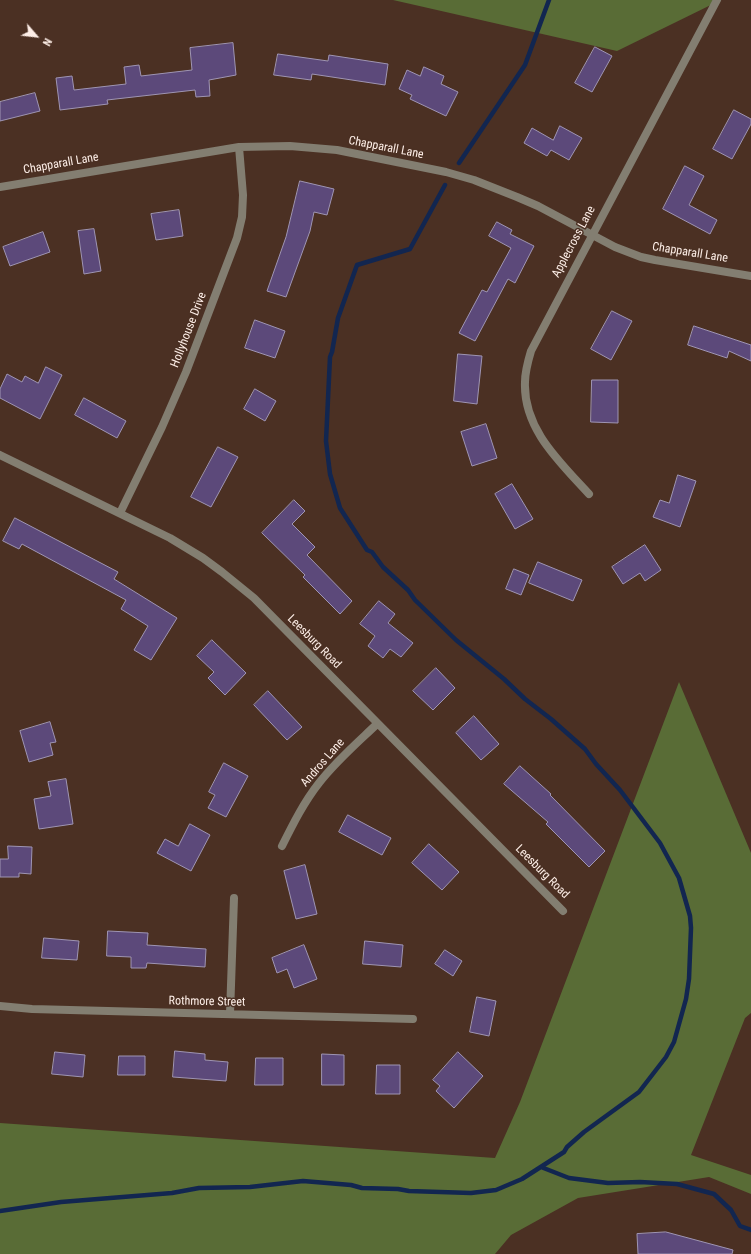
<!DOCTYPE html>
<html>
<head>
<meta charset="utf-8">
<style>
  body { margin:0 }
  #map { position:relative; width:751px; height:1254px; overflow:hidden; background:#4b3023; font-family:"Roboto Condensed",sans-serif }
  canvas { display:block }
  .north { position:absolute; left:16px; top:16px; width:40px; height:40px; -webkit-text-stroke:3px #4b3023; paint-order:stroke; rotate:118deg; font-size:11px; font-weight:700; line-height:16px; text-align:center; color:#fdeee7 }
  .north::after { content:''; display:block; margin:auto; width:14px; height:18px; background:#fdeee7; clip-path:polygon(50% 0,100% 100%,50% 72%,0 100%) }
</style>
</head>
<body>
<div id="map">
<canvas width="751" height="1254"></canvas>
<div class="north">N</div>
</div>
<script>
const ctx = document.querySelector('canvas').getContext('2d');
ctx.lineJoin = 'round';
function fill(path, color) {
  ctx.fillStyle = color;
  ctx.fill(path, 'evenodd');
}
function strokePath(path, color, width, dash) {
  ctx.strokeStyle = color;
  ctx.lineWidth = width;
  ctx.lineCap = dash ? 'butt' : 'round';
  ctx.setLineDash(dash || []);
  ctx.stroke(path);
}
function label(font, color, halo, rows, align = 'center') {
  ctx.font = font + ' "Roboto Condensed",sans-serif';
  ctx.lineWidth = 3;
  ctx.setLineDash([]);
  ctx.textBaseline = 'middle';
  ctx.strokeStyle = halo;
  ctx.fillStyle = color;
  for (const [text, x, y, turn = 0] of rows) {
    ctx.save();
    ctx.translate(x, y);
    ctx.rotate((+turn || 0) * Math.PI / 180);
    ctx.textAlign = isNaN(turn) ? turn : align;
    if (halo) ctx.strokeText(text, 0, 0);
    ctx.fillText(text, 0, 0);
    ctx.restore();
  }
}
const forest = new Path2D(`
  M 393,0 L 721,0 L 617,51 Z
  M 679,682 L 751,853 L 751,1013 L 745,1018 L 691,1155 L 751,1175 L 751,1194 L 709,1177 L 578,1198 L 511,1235 L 495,1254 L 0,1254 L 0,1123 L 495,1158 L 520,1102 Z`);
const stream = new Path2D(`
  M 459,163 L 525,65 L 549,0
  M 541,1167 L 569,1178 L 608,1183 L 640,1182 L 677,1184 L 714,1194 L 731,1210 L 740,1226 L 751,1230
  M 0,1211 L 61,1202 L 172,1193 L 199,1188 L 250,1187 L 303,1181 L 351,1185 L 362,1188 L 398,1189 L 409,1191 L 471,1193 L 496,1190 L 522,1179 L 564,1152 L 567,1147 L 584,1132 L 639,1092 L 666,1057 L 674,1042 L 686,999 L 689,979 L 691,928 L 690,916 L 679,878 L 660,843 L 620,790 L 596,764 L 585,749 L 551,719 L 525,699 L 504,679 L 456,640 L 415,600 L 408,590 L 383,567 L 372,552 L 367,550 L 340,508 L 330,474 L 326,441 L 330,357 L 332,352 L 338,318 L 357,265 L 410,249 L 445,185`);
const building = new Path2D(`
  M 233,43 L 236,75 L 209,80 L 210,96 L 196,97 L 195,90 L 107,100 L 108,104 L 60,110 L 56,78 L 72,76 L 74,90 L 126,84 L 124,67 L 139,65 L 141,76 L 192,70 L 190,48 Z
  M 595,47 L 612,56 L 592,92 L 575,83 Z
  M 278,54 L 328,61 L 329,55 L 388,64 L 385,85 L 312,74 L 311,80 L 274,75 Z
  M 424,67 L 444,76 L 441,84 L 458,92 L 446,116 L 410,99 L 412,95 L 399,89 L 407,70 L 420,76 Z
  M 35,93 L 40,111 L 0,121 L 0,102 Z
  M 734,110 L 751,119 L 751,124 L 732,159 L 713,149 Z
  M 560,126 L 582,138 L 569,160 L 551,150 L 547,156 L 524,143 L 532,128 L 553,140 Z
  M 685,166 L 704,176 L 689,205 L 717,220 L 710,234 L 663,209 Z
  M 300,181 L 334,189 L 327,215 L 314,212 L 310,231 L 286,297 L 267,291 L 286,237 Z
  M 179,210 L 183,236 L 156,240 L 151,214 Z
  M 497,222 L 512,230 L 510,234 L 534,246 L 515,283 L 508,279 L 475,341 L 459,333 L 482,290 L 487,292 L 511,248 L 489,236 Z
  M 94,229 L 101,271 L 84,274 L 78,231 Z
  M 43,232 L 50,252 L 10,266 L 3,247 Z
  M 612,311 L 632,321 L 611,360 L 591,349 Z
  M 255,320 L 285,331 L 275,358 L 245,348 Z
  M 694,326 L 751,345 L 751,361 L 729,351 L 727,358 L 688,345 Z
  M 458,354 L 482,356 L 477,404 L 454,401 Z
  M 46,367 L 62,375 L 40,419 L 0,398 L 0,389 L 7,374 L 22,382 L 25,376 L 38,383 Z
  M 592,380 L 618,380 L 618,423 L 591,422 Z
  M 255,389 L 276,401 L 265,421 L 244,409 Z
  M 84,398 L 126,421 L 117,438 L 75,415 Z
  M 486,424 L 497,458 L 472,466 L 461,432 Z
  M 218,447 L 238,457 L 211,507 L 191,497 Z
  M 678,475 L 696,481 L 680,527 L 653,517 L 660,500 L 669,503 Z
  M 512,484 L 533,519 L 515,529 L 495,494 Z
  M 294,500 L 305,511 L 292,524 L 315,547 L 307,555 L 352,601 L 340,614 L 303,577 L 305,575 L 262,533 Z
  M 15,518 L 118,572 L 114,579 L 177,618 L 151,660 L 134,650 L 148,626 L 121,609 L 126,600 L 22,544 L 19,549 L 3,541 Z
  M 645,545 L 661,570 L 645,581 L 640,573 L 623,584 L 612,567 Z
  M 538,562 L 582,580 L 573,601 L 529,583 Z
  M 514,569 L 529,575 L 521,595 L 506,589 Z
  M 379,601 L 395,614 L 388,623 L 413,643 L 401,657 L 390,649 L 383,658 L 368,646 L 375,636 L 360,624 Z
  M 212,640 L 246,673 L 225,695 L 208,678 L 214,672 L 197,656 Z
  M 436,668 L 455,688 L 433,710 L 413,691 Z
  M 268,691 L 302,727 L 287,740 L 254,705 Z
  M 474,716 L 499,744 L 481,760 L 456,733 Z
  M 50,722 L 56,742 L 50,743 L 53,755 L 29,762 L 20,731 Z
  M 224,763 L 248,776 L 226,817 L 208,808 L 215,795 L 209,792 Z
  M 520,766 L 551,794 L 550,795 L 605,851 L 589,867 L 546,824 L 548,822 L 504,784 Z
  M 66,779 L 73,824 L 39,829 L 34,799 L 51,796 L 48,782 Z
  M 348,815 L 391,838 L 382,855 L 339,832 Z
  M 190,824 L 210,835 L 191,871 L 157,853 L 165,839 L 178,846 Z
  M 429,844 L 459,872 L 442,890 L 412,863 Z
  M 8,846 L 32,847 L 31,874 L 19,873 L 19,877 L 0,877 L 0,859 L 8,859 Z
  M 305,865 L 317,914 L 296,919 L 284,871 Z
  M 108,931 L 148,933 L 147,945 L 206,949 L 205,967 L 147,963 L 146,968 L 131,968 L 131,957 L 107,956 Z
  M 44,938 L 79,941 L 77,960 L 42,958 Z
  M 365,941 L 403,945 L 401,967 L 363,964 Z
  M 304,945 L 317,979 L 294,988 L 287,969 L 277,973 L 272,958 Z
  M 445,950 L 462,961 L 453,976 L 435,964 Z
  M 477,997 L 496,1001 L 489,1036 L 470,1032 Z
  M 175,1051 L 205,1054 L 205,1060 L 228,1062 L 226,1081 L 173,1077 Z
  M 55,1052 L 85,1055 L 83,1077 L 52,1074 Z
  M 458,1052 L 483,1076 L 454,1108 L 436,1091 L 440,1086 L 433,1080 Z
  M 322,1054 L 344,1055 L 344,1085 L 322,1085 Z
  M 119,1056 L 145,1056 L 145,1075 L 118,1075 Z
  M 256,1058 L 283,1058 L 283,1085 L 255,1085 Z
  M 377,1065 L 400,1065 L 400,1094 L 376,1094 Z
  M 666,1232 L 733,1250 L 732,1254 L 638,1254 L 637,1234 Z`);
const minor = new Path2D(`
  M 0,187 L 239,147 L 290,146 L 337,150 L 446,172 L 474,180 L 517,197 L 538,206 L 615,247 L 641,257 L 655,260 L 751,276
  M 0,455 L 170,538 L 203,558 L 222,572 L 254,598 L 563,911
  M 589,494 C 560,462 523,429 525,382 C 525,371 528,361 531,351 L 717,0
  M 120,513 L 162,427 L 186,372 L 237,238 L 242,217 L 243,195 L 239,147
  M 282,846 C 293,824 304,802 319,783 C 336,761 357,743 377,724
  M 0,1006 L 32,1009 L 413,1019
  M 230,1014 L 234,898`);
const streetNames = [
  ["Chapparall Lane",386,148,11],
  ["Chapparall Lane",61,164,-10],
  ["Applecross Lane",574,242,-62],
  ["Chapparall Lane",690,253,9],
  ["Hollyhouse Drive",189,330,-69],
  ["Leesburg Road",314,642,45],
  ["Andros Lane",323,763,-49],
  ["Leesburg Road",542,872,45],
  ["Rothmore Street",207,1002,1]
];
fill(forest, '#596c36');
strokePath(stream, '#122650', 4.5);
fill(building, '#5c497a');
strokePath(building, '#9f95b3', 1);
strokePath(minor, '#837e71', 8);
label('12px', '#fdeee7', '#4b3023', streetNames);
</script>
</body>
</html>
